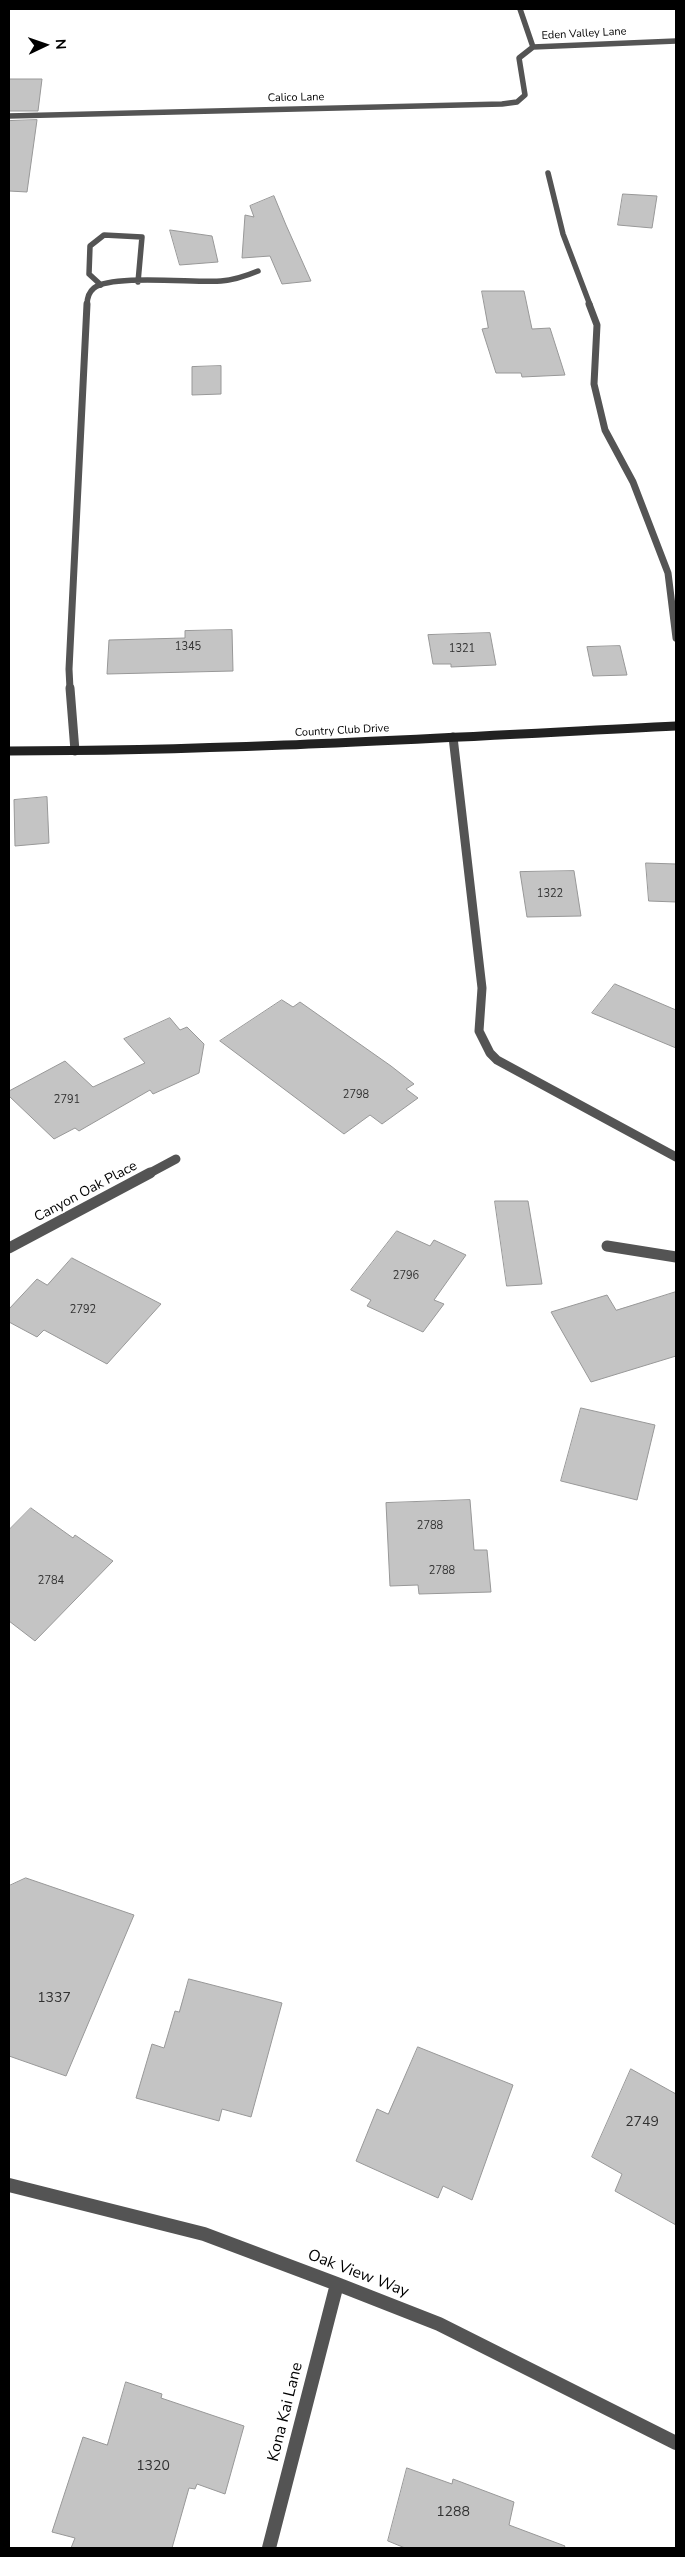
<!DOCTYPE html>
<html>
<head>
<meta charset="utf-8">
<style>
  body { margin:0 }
  #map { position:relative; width:685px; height:2557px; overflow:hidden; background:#fff; font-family:"Nunito Sans",sans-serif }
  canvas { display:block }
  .frame { position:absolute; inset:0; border:10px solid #000; pointer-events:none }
  .north { position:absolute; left:20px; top:20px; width:50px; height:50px; -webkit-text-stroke:4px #fff; paint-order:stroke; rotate:87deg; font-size:14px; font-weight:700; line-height:20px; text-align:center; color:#000 }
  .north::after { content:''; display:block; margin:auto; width:18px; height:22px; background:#000; clip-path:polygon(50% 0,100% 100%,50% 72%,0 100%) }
</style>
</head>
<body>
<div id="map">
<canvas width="685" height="2557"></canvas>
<div class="frame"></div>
<div class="north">N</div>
</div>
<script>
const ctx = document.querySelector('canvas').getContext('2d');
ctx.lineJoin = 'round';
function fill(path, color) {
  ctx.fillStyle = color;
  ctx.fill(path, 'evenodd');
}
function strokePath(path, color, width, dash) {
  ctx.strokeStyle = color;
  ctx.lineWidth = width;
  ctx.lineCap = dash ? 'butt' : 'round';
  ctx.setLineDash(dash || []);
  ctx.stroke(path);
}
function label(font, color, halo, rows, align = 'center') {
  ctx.font = font + ' "Nunito Sans",sans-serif';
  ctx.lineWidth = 4;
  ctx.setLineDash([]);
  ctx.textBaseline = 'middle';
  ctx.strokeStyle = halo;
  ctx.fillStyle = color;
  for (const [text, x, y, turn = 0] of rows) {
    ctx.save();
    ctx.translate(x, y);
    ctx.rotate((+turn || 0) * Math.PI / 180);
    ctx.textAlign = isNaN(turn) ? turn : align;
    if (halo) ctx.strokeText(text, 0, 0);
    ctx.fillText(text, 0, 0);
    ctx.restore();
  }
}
const building = new Path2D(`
  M 9,79 L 42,79 L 38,111 L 9,111 Z
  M 37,120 L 27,192 L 9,191 L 9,121 Z
  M 623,194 L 657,196 L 652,228 L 618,225 Z
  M 274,196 L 286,225 L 311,281 L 282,284 L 270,256 L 242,258 L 245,215 L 254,217 L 250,206 Z
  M 170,230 L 212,236 L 218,262 L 180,265 Z
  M 482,291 L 524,291 L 532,329 L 550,328 L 565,375 L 522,377 L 521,373 L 496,373 L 482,329 L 488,328 Z
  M 221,366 L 221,394 L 192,395 L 192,367 Z
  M 232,630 L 233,671 L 107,674 L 109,640 L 185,638 L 185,631 Z
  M 490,633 L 496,665 L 451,667 L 451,664 L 433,664 L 428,635 Z
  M 620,646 L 627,675 L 593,676 L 587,647 Z
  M 47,797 L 49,843 L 15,846 L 14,800 Z
  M 646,863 L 676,864 L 676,902 L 649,901 Z
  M 574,871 L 581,916 L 527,917 L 520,872 Z
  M 615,984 L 676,1010 L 676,1048 L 592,1013 Z
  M 282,1000 L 293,1007 L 300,1002 L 391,1066 L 414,1084 L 406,1089 L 418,1098 L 382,1124 L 370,1115 L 344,1134 L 220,1041 Z
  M 170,1018 L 180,1030 L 187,1027 L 204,1044 L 199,1073 L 153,1094 L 150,1090 L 79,1131 L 75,1128 L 54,1139 L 9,1096 L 9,1091 L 65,1061 L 93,1087 L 145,1063 L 124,1039 Z
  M 495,1201 L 528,1201 L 542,1284 L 507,1286 Z
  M 397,1231 L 430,1246 L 434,1240 L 466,1255 L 434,1300 L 444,1304 L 423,1332 L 367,1306 L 371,1300 L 351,1290 Z
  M 72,1258 L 161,1304 L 107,1364 L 44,1330 L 37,1337 L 9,1322 L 9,1309 L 37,1279 L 47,1285 Z
  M 676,1292 L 676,1356 L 591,1382 L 551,1312 L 607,1295 L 616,1310 Z
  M 581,1408 L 655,1425 L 637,1500 L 561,1481 Z
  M 470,1500 L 474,1550 L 487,1550 L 491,1592 L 419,1594 L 418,1585 L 390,1586 L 386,1503 Z
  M 31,1508 L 73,1538 L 75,1535 L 113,1561 L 35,1641 L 9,1621 L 9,1530 Z
  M 26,1878 L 134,1915 L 66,2076 L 9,2056 L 9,1886 Z
  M 189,1979 L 282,2003 L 251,2117 L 222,2109 L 219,2121 L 136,2098 L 152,2044 L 164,2048 L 175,2011 L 179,2012 Z
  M 418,2047 L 513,2085 L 472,2200 L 443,2186 L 438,2198 L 356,2161 L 377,2109 L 388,2114 Z
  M 631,2069 L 676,2094 L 676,2225 L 615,2191 L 622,2174 L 592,2157 Z
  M 126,2382 L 162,2394 L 161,2398 L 244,2426 L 225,2494 L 197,2484 L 195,2489 L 189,2488 L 172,2548 L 71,2548 L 75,2538 L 52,2532 L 83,2437 L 107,2445 Z
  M 407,2468 L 452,2484 L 453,2479 L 514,2502 L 509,2525 L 565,2546 L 564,2548 L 405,2548 L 388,2541 Z`);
const laneFar3 = new Path2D(`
  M 101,285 L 89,274 L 90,246 L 104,235 L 142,237 L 138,282
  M 87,305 C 87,299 89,292 94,288 C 113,274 194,283 221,281 C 234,280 246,276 258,271`);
const laneFar2 = new Path2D(`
  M 70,689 L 69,669 L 87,304`);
const laneFar1 = new Path2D(`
  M 70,688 L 75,751
  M 453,737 L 482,988 L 479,1031 L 490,1053 L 497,1060 L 676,1157`);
const lane = new Path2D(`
  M 607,1246 L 676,1257`);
const streetFar4 = new Path2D(`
  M 520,9 L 533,47
  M 533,47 L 676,41
  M 9,116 L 502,104 L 517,102 L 525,95 L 519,58 L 533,47
  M 548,173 L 563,234 L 590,305`);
const streetFar3 = new Path2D(`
  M 589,304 L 597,325 L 594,384 L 605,430 L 633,482 L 668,573 L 676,638`);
const streetFar2 = new Path2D(`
  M 148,1174 L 176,1159`);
const streetFar1 = new Path2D(`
  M 9,1248 L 150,1173`);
const street = new Path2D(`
  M 9,2185 L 204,2234 L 337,2284 L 439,2324 L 676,2443
  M 269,2548 L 337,2284`);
const secondary = new Path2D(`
  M 9,751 C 231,751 454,737 676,726`);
const farStreetnames = [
  ["Eden Valley Lane",584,34,-3],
  ["Calico Lane",296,98,-1],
  ["Country Club Drive",342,731,-3]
];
const numberNames = [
  ["1345",188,647],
  ["1321",462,649],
  ["1322",550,894],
  ["2798",356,1095],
  ["2791",67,1100],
  ["2796",406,1276],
  ["2792",83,1310],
  ["2788",430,1526],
  ["2788",442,1571],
  ["2784",51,1581]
];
const streetNames = [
  ["Canyon Oak Place",86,1192,-28]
];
const nearNumbernames = [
  ["1337",54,1999],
  ["2749",642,2123],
  ["1320",153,2467],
  ["1288",453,2513]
];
const nearStreetnames = [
  ["Oak View Way",358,2274,21],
  ["Kona Kai Lane",286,2412,-76]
];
fill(building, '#c4c4c4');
strokePath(building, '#989898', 1);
strokePath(laneFar3, '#545454', 5.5);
strokePath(laneFar2, '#545454', 7);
strokePath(laneFar1, '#545454', 9);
strokePath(lane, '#545454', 11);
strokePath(streetFar4, '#545454', 5.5);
strokePath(streetFar3, '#545454', 7);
strokePath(streetFar2, '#545454', 9);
strokePath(streetFar1, '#545454', 11);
strokePath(street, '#545454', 14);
strokePath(secondary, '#212121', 9);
label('11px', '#000', '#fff', farStreetnames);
label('11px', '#313131', null, numberNames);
label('14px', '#000', '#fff', streetNames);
label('14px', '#313131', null, nearNumbernames);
label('16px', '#000', '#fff', nearStreetnames);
</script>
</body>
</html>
